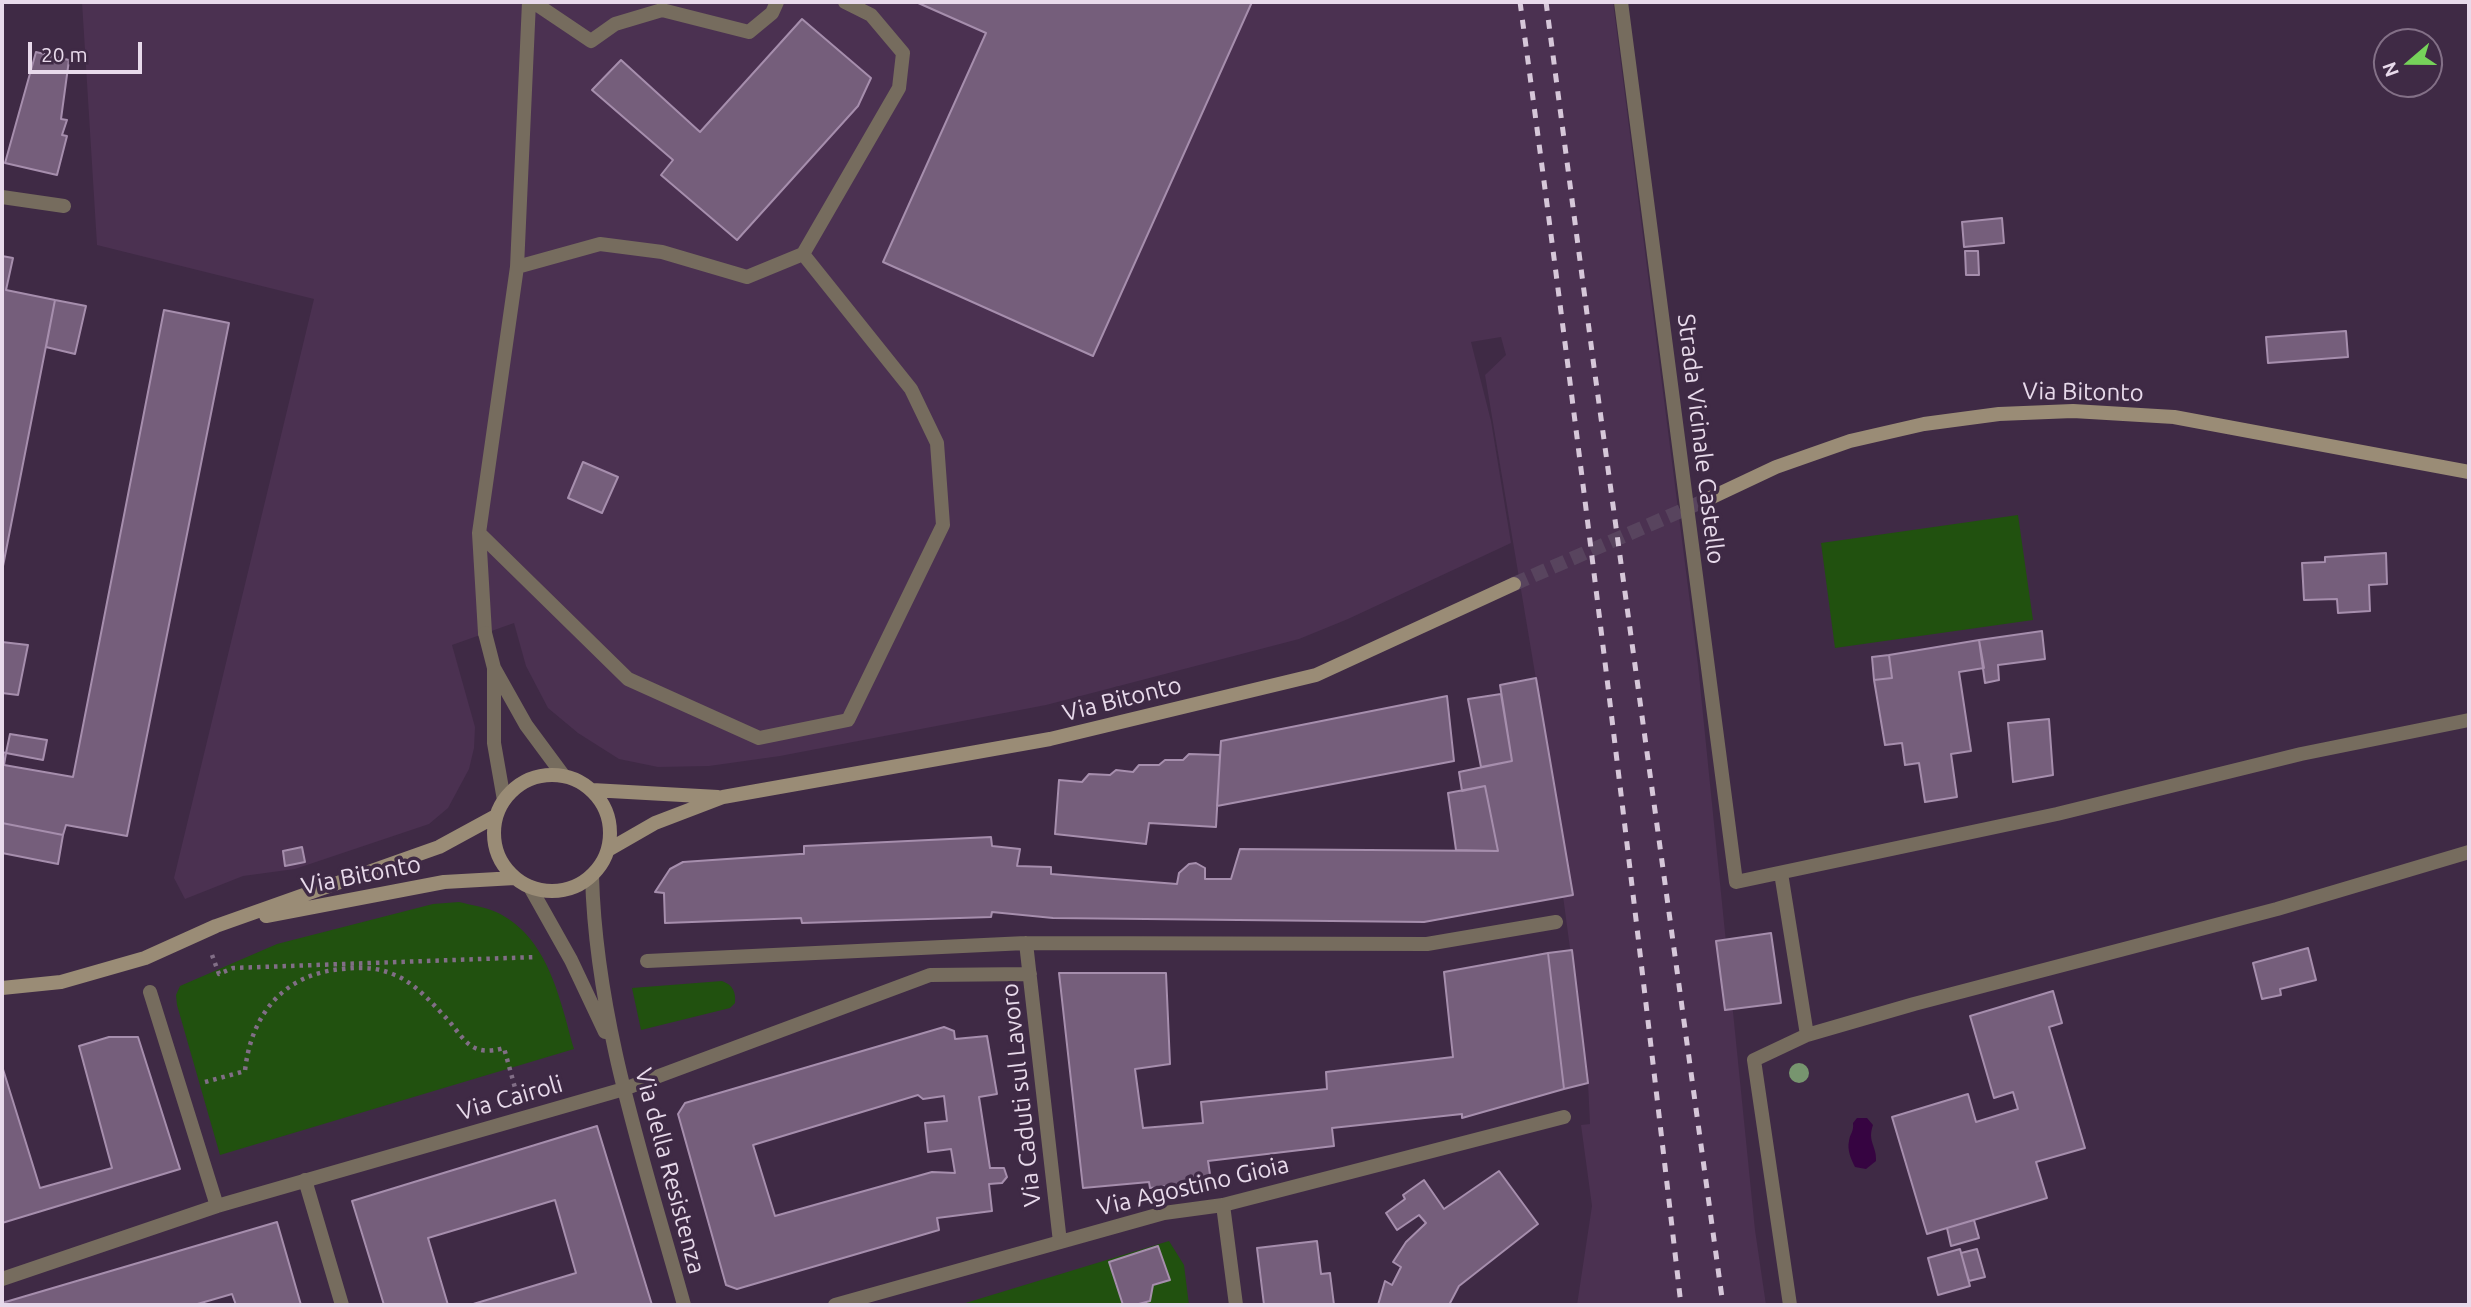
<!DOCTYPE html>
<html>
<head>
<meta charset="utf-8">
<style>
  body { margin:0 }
  #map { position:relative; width:2471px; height:1307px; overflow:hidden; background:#3f2a45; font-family:Ubuntu,sans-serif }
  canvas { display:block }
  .frame { position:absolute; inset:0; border:4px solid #e8daeb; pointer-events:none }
  .north { position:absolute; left:2373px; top:28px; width:70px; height:70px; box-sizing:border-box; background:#3f2a45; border:2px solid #837087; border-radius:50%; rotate:250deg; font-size:19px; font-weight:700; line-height:28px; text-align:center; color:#e8daeb }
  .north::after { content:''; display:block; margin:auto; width:24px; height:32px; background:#76d25a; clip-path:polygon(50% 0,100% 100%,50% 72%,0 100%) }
  .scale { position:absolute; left:28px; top:42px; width:114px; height:32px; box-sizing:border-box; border:4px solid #e8daeb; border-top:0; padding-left:9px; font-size:21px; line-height:24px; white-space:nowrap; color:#e8daeb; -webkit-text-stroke:5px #3f2a45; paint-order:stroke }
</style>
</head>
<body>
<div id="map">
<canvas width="2471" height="1307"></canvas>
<div class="frame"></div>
<div class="north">N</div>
<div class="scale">20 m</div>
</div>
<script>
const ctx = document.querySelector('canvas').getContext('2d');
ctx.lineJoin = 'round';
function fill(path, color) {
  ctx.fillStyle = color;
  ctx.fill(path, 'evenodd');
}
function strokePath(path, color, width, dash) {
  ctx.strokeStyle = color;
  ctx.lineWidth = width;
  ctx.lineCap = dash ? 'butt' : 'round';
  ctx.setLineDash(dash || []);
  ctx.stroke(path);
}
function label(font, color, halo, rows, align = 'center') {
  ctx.font = font + ' Ubuntu,sans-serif';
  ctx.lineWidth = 7;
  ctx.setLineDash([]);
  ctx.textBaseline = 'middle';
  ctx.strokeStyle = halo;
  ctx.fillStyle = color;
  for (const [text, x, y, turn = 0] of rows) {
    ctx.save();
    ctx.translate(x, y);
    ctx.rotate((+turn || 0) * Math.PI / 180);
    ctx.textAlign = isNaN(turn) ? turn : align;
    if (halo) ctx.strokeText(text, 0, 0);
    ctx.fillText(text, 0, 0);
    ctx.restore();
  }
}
const built = new Path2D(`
  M 82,2 L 1613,2 L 1698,665 L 1755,1230 L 1766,1305 L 1577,1305 L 1592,1206 L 1581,1125 L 1590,1124 L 1588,1083 L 1563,896 L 1572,894 L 1485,375 L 1506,355 L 1501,337 L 1471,342 L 1491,421 L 1511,543 L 1348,619 L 1299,639 L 1046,705 L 780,756 L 709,766 L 658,767 L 619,759 L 578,733 L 548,708 L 526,666 L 514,623 L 452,645 L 475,727 L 474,748 L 469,769 L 448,808 L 429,824 L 295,869 L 243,876 L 185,899 L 174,878 L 314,299 L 97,245 Z`);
const green = new Path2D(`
  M 2018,515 L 2033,620 L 1835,648 L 1821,543 Z
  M 459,902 C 471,905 485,907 496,912 C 548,936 560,999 574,1049 L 220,1155 L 177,1005 L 176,995 L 180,986 L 277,944 L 433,904 Z
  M 722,981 C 733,985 736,992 735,1003 L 730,1008 L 641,1030 L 632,988 Z
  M 1169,1241 L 1184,1265 L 1189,1305 L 959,1305 Z`);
const water = new Path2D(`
  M 1857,1118 L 1867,1118 L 1873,1125 C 1867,1142 1877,1146 1876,1161 L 1866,1169 L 1855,1167 C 1851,1159 1847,1150 1849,1141 C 1850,1133 1854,1132 1853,1123 Z`);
const building = new Path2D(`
  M 916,2 L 1252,2 L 1093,356 L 883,262 L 986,33 Z
  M 802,19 L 871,78 L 858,106 L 737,240 L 661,175 L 673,160 L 592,90 L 621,60 L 700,132 Z
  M 36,52 L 69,60 L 61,119 L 67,120 L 62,135 L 67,136 L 57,175 L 5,163 Z
  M 2002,218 L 2004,243 L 1964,247 L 1962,222 Z
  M 1965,251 L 1978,251 L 1979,275 L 1966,275 Z
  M 2,256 L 13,258 L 6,290 L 55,300 L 3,566 Z
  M 55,300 L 86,306 L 75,354 L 46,347 Z
  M 164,310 L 229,323 L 127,836 L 66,825 L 63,835 L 2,823 L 2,752 L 6,753 L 4,765 L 73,777 Z
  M 2346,331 L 2348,357 L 2268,363 L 2266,337 Z
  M 583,462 L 618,477 L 602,513 L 568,498 Z
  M 2386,553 L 2387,584 L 2369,585 L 2370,611 L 2338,613 L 2337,599 L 2304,600 L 2302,563 L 2325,562 L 2325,557 Z
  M 2042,631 L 2045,659 L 1998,665 L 1999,680 L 1985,683 L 1979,640 Z
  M 1979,640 L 1984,668 L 1959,672 L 1971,751 L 1951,754 L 1957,797 L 1925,802 L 1919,763 L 1905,765 L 1902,743 L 1885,745 L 1874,680 L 1892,678 L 1889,655 Z
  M 2,642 L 28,645 L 18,695 L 2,693 Z
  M 1889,655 L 1892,678 L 1874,680 L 1872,657 Z
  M 1536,678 L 1573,895 L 1424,922 L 1053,918 L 992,912 L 991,917 L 802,923 L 801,918 L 665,923 L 664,893 L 655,892 L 670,869 L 683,862 L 800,854 L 804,854 L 804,846 L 991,837 L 992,846 L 1020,849 L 1017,866 L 1051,867 L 1051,874 L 1177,884 L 1179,873 L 1189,864 L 1196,863 L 1205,868 L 1205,879 L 1231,879 L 1240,849 L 1498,851 L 1485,786 L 1462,791 L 1459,772 L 1512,761 L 1500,685 Z
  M 1501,694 L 1512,761 L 1481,767 L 1468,699 Z
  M 1447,696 L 1454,761 L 1217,806 L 1221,741 Z
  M 2049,719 L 2053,775 L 2013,782 L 2008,723 Z
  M 10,734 L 47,740 L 43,760 L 6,753 Z
  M 1189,754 L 1220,755 L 1216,827 L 1149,823 L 1146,844 L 1055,834 L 1059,780 L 1082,782 L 1089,774 L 1110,775 L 1116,770 L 1133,772 L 1139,765 L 1159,765 L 1165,760 L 1183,760 Z
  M 1485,786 L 1498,851 L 1456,850 L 1448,793 Z
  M 2,823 L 63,835 L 58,864 L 2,853 Z
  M 302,847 L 305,862 L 285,866 L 283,851 Z
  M 1771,933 L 1781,1003 L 1725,1010 L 1716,941 Z
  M 2308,948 L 2316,980 L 2280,989 L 2281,995 L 2262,999 L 2253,963 Z
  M 1572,950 L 1588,1083 L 1564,1089 L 1548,953 Z
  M 1548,953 L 1564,1089 L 1462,1118 L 1462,1114 L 1332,1128 L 1334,1146 L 1208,1161 L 1211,1181 L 1150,1188 L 1149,1182 L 1083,1188 L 1059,973 L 1166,973 L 1170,1064 L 1135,1069 L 1143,1128 L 1203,1123 L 1201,1102 L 1327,1089 L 1326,1072 L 1453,1057 L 1444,972 Z
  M 2053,991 L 2062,1023 L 2049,1027 L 2085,1148 L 2036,1162 L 2047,1198 L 1927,1234 L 1892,1117 L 1968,1094 L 1976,1122 L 2018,1109 L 2013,1092 L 1994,1098 L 1970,1016 Z
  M 944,1027 L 954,1031 L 955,1039 L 987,1036 L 997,1094 L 979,1097 L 990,1168 L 1004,1168 L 1007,1177 L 1002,1183 L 989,1184 L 992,1211 L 937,1218 L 939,1230 L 737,1289 L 726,1285 L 678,1114 L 685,1103 ZM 918,1095 L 923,1099 L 944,1096 L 947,1121 L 925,1123 L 928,1152 L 951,1149 L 955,1173 L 932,1172 L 775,1216 L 753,1145 Z
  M 109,1037 L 138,1037 L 180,1169 L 2,1223 L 2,1066 L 40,1188 L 112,1168 L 79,1046 Z
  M 597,1126 L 652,1305 L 470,1305 L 576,1273 L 555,1200 L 428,1238 L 448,1305 L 384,1305 L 352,1201 Z
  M 1499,1171 L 1538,1224 L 1459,1286 L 1449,1305 L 1378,1305 L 1385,1281 L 1392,1285 L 1401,1267 L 1393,1262 L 1406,1242 L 1426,1223 L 1419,1215 L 1397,1230 L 1386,1213 L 1405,1199 L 1403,1195 L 1424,1180 L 1444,1209 Z
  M 1974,1220 L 1979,1238 L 1951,1246 L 1947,1228 Z
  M 277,1222 L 301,1305 L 236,1305 L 232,1294 L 194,1305 L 2,1305 L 2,1303 Z
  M 1317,1241 L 1321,1274 L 1330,1273 L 1334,1305 L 1264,1305 L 1257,1248 Z
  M 1158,1246 L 1170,1280 L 1153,1285 L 1150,1301 L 1135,1305 L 1123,1305 L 1109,1262 Z
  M 1960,1249 L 1970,1286 L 1938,1295 L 1928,1258 Z
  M 1977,1249 L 1985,1277 L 1969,1281 L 1961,1253 Z`);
const secondaryTunnel = new Path2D(`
  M 1514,584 L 1706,500`);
const path = new Path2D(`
  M 212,955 L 219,974 L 233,968 L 536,957
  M 205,1082 L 245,1071 C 251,1014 284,974 342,969 C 361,967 377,967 395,975 C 415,983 433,1004 448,1020 C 466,1041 471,1057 504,1048 L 517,1095`);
const service = new Path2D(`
  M 533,2 L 591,41 L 615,24 L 662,10 L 749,32 L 772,13 L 777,2
  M 517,267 L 529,2
  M 479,533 L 628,679 L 759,738 L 848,720 L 943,525 L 937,443 L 911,389 L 803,254
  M 485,633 L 479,533 L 517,267 L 600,244 L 662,252 L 747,277 L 803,254 L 899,88 L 903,53 L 871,15 L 845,2`);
const minor = new Path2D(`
  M 1621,2 L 1736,882 L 2057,814 L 2301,754 L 2469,720
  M 2,197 L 64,206
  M 485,633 L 494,668 L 526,725 L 563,775
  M 494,669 L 494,743 L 504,800
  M 1781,873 L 1807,1035 L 1914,1004 L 2277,909 L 2469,852
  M 592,876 C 596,1023 645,1164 684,1305
  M 530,887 L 571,960 L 605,1032
  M 1026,943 L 1060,1242
  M 647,961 L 1026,943 L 1427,944 L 1556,922
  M 150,992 L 217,1206
  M 305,1180 L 342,1305
  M 1223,1205 L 1236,1305
  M 2,1279 L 217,1206 L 624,1089 L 930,975 L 1030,974
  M 835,1305 L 1164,1213 L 1223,1205 L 1564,1117
  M 1790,1305 L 1754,1060 L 1807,1035`);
const secondary = new Path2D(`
  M 1706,500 L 1776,467 L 1850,441 L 1924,424 L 1999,414 L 2073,411 L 2174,417 L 2469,472
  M494 833a58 58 0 1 1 116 0a58 58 0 1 1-116 0Z
  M 592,790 L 718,797
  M 608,850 L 655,823 L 723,797 L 1050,739 L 1316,675 L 1514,584
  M 266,916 L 444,882 L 515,878
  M 2,988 L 61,982 L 145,958 L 216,926 L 439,847 L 496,816`);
const rail = new Path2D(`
  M 1520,2 C 1579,436 1631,870 1681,1305
  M 1546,2 L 1594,367 L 1723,1305`);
const trees = [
  [1799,1073]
];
const streetNames = [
  ["Via Bitonto",2083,392,1],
  ["Strada Vicinale Castello",1701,439,83],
  ["Via Bitonto",1122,699,-14],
  ["Via Bitonto",361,875,-11],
  ["Via Caduti sul Lavoro",1021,1095,-96],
  ["Via Cairoli",510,1098,-16],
  ["Via della Resistenza",670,1171,75],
  ["Via Agostino Gioia",1193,1186,-13]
];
fill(built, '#4b3151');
fill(green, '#21510f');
fill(water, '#360441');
fill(building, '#755e7b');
strokePath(building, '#a68ead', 2);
strokePath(secondaryTunnel, '#58445e', 14, [14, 7]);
strokePath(path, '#816e86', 4.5, [3.5, 5]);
strokePath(service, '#766c5e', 14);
strokePath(minor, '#766c5e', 14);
strokePath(secondary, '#9a8c76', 14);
strokePath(rail, '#d6c7d9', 5, [9, 9]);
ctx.fillStyle = '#77956f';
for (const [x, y] of trees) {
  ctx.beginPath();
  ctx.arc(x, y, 10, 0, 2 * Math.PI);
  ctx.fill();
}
label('24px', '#e8daeb', '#3f2a45', streetNames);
</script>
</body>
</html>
